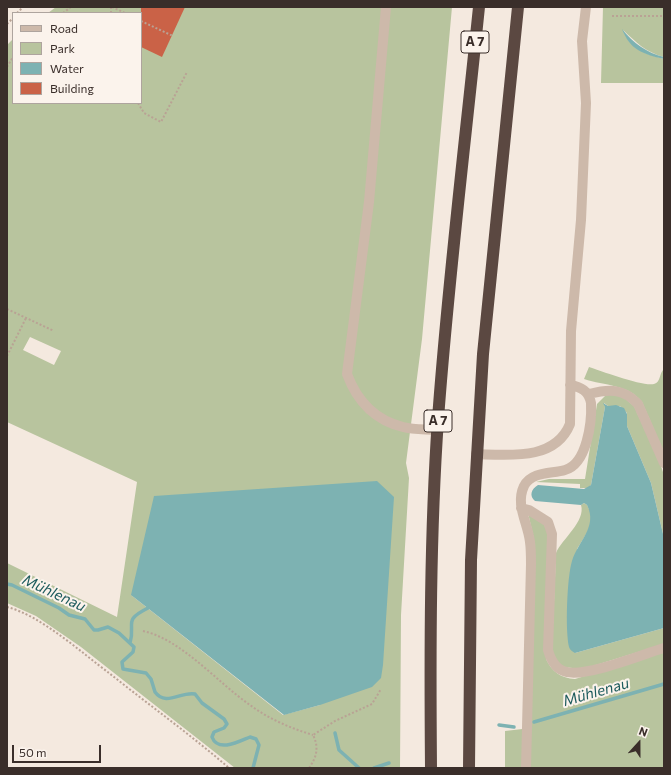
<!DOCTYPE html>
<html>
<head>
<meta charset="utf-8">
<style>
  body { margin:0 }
  #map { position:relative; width:671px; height:775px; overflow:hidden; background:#f4e9df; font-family:Commissioner,sans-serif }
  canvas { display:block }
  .frame { position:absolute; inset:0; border:8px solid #3a2e2a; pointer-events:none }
  .legend { position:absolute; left:12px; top:12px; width:130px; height:92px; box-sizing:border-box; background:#fbf3ec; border:1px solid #aea49e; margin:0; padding:5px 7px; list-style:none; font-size:12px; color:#3a2e2a }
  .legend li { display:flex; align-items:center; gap:8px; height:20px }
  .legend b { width:20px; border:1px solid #aea49e }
  .north { position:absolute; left:619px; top:723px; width:40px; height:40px; -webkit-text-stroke:3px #fbf3ec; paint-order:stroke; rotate:21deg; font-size:11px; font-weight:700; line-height:16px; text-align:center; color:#3a2e2a }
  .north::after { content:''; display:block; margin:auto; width:14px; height:18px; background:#3a2e2a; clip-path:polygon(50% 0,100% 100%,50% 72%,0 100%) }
  .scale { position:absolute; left:12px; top:745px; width:89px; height:18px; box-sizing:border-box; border:2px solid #3a2e2a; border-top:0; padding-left:5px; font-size:12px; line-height:14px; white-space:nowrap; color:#3a2e2a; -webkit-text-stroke:3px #fbf3ec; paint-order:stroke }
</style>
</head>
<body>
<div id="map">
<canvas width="671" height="775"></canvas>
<div class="frame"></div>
<ul class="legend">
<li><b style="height:5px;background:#cdb9aa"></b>Road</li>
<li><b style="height:11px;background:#b8c49e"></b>Park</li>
<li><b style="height:11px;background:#7db2b2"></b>Water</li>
<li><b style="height:11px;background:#ca6247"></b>Building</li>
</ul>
<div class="north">N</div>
<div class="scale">50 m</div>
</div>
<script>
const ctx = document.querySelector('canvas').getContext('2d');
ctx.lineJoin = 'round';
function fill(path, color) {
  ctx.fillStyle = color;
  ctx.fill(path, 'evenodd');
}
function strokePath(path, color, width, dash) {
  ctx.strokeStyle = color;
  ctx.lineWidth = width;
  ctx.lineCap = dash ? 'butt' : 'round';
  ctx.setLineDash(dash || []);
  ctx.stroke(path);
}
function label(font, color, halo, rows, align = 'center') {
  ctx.font = font + ' Commissioner,sans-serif';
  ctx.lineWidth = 4;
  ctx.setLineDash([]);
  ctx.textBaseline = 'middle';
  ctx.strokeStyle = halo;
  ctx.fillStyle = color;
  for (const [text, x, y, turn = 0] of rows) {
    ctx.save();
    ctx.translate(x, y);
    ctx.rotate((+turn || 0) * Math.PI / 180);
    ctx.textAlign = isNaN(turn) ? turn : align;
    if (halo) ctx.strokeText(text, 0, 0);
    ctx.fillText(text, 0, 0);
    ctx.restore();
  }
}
const green = new Path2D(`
  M 56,7 L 452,7 L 422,339 L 406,463 L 409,478 L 401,615 L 400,768 L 235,768 L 81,647 L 36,616 L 7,603 L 7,563 L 117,617 L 137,482 L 7,422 L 7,45 L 13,39 L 13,103 L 141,103 L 141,13 L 48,13 ZM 30,337 L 61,351 L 54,365 L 23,350 ZM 131,595 L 320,705 L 283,715 Z
  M 603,7 L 664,7 L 664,57 C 645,52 636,42 623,30 C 630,49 646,54 664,59 L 664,83 L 601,83 Z
  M 589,367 C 601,371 644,387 654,384 C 661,382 659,373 664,369 L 664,453 L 642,402 C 628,384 605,386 584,379 Z
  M 610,394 L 621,395 L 634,406 L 660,463 L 664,475 L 664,538 L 651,483 L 627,426 L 627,413 L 620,406 L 608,406 L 604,403 L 605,407 L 591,485 L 588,488 L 580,488 L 580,484 L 536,482 L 549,479 L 585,479 L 597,404 L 605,396 Z
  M 584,503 L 587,505 L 591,513 L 591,522 L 588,531 L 577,549 L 575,653 L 664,628 L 664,644 L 583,669 L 562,667 L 555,660 L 552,651 L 556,553 C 562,539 586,521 581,505 Z
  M 528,513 L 544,522 L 548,534 L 546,659 C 552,672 561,678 575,679 L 664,652 L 664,768 L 505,768 L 505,731 L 531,728 L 534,539 Z`);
const water = new Path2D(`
  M 622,29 C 633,43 647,53 664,57 L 664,59 C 643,54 630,50 622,29 Z
  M 603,403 L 608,406 L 616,405 L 624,408 L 627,414 L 627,426 L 651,483 L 664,538 L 664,628 L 575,653 C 572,651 570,650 569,647 C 565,630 567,577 572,561 C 578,541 598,527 587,505 L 584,503 L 581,505 L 535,501 C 529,496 531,489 538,485 L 584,489 L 591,485 L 605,407 Z
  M 377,481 L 394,497 L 383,665 L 381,678 L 372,687 L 320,705 L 284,715 L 131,595 L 154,496 Z`);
const stream = new Path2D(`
  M 7,584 L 12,585 L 59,608 L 69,615 L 85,619 L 94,630 L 98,630 L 108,627 L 119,633 L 134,647 L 133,652 L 122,662 L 123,669 L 146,673 L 151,679 L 155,692 C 166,707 181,691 195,694 L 202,703 L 224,719 L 227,724 L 224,728 L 214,732 L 212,737 C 218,753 240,741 250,737 L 256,739 L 259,745 L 253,768
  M 130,643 C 136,623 122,621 148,608
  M 534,722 L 664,684
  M 499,725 L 514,727
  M 335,733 L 339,750 L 359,768
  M 374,768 L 389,763`);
const building = new Path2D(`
  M 141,7 L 185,7 L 162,57 L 141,47 Z`);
const path = new Path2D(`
  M 112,7 L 125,13
  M 17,13 L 23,7
  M 63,13 L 71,7
  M 111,13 L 111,7
  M 612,16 L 664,16
  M 141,21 L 173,36
  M 7,24 L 13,18
  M 7,67 L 13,57
  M 138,103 L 144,113 L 161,122 L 187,72
  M 7,309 L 54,331
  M 7,356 L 26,318
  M 7,607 C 40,615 82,653 109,673 C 149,705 191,735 229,768
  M 143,631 C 181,639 218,683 250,705 C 269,719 290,728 313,735
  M 309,768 C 317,757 319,747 313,735 L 335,721 L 372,704 L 381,689`);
const minor = new Path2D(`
  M 386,7 L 369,202 L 347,374 C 357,401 374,420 403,427 C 414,430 426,429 437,430
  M 589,394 C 609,389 623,388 638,404 L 664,463
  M 476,454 C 509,455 555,461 570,424 L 571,331 L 581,220 L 586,103 L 582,41 L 586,7
  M 521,508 L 529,510 L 548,522 L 552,534 L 548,650 C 551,661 556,670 567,672 C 587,677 643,654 664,648
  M 526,768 L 531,564 C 531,557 531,549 530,542 C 528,523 515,505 524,486 C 532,471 552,474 565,470 C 587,464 592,422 591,403 C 589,391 581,387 570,385`);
const highway = new Path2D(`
  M 431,768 C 430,652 430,535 438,419 C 448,281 465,144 479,7
  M 469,768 L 471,560 L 483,354 L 518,7`);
const shields = [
  [475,42,28],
  [438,421,28]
];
const shieldNames = [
  ["A 7",475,42],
  ["A 7",438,421]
];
const waterNames = [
  ["Mühlenau",54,593,25],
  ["Mühlenau",596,692,-16]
];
fill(green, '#b8c49e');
fill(water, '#7db2b2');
strokePath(stream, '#7db2b2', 3.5);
fill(building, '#ca6247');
strokePath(path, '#b9a294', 2, [2, 2]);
strokePath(minor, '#cdb9aa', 10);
strokePath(highway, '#5b4841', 12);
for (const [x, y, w] of shields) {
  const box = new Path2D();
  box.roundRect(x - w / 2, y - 11, w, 22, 3);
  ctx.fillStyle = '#fbf3ec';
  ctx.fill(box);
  strokePath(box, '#3a2e2a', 1);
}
label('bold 13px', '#3a2e2a', null, shieldNames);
label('italic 15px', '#1d5b5d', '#fbf3ec', waterNames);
</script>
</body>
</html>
